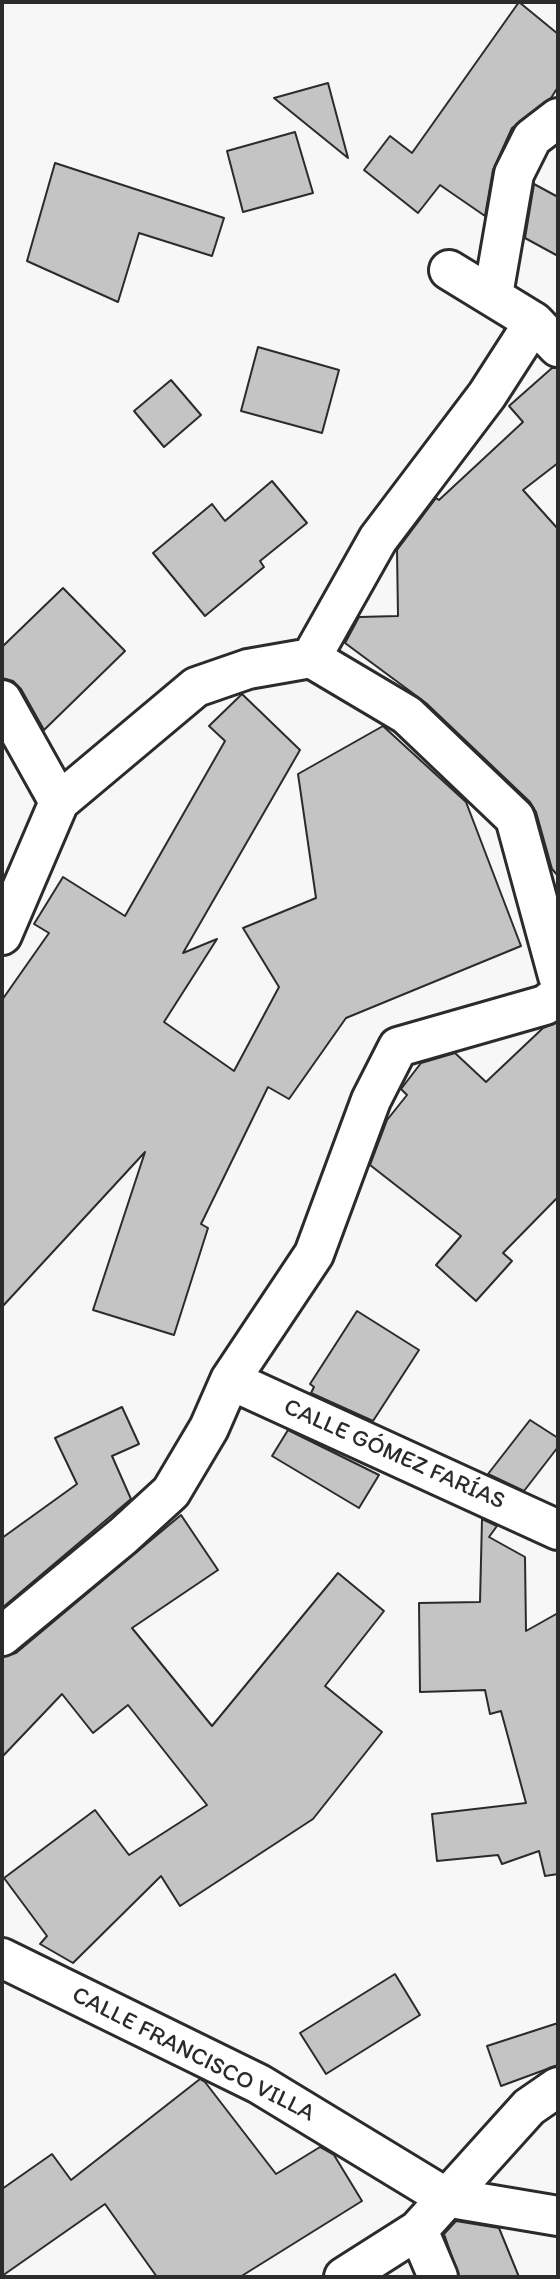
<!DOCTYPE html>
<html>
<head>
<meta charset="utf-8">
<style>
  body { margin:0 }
  #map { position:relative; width:560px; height:2279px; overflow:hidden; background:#f7f7f7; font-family:Itim,sans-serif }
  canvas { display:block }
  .frame { position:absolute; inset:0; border:4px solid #2b2b2b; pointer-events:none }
</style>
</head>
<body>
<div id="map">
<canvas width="560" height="2279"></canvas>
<div class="frame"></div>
</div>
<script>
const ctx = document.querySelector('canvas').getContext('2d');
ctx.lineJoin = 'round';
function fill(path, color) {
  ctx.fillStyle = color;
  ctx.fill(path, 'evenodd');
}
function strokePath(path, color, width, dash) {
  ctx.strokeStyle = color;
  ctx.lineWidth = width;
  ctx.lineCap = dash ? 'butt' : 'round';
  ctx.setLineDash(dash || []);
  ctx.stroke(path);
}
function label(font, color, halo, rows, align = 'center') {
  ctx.font = font + ' Itim,sans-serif';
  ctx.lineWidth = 6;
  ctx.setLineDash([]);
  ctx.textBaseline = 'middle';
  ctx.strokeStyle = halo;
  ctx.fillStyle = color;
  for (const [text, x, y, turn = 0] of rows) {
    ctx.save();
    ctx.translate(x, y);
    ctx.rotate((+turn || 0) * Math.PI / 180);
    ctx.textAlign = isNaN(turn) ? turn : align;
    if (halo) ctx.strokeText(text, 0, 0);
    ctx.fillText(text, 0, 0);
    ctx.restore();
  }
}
const building = new Path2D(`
  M 519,2 L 558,34 L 558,87 L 551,98 L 512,128 L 493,170 L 485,216 L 440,185 L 418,213 L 364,170 L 390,136 L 412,153 Z
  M 328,83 L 348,158 L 274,98 Z
  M 295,132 L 313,193 L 243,212 L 227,151 Z
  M 55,163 L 224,218 L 212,256 L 139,233 L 118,302 L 27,261 Z
  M 534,184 L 558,197 L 558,256 L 525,238 Z
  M 258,347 L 339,370 L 322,433 L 241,411 Z
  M 552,368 L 558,368 L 558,463 L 523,490 L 558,529 L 558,876 L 552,869 L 536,812 L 530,802 L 426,703 L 345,643 L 359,617 L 398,616 L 397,550 L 436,498 L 439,500 L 523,422 L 509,406 Z
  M 171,380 L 201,415 L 164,447 L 134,411 Z
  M 272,481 L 307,523 L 260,561 L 264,567 L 205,616 L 153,553 L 212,504 L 225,521 Z
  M 63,588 L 125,651 L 44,730 L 21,689 L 13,681 L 2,678 L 2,647 Z
  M 242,694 L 300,750 L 183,953 L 217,939 L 164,1022 L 234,1071 L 279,987 L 243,928 L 316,898 L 298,774 L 383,726 L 466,802 L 521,946 L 346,1018 L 289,1099 L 268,1087 L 201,1224 L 208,1228 L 174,1335 L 93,1310 L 145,1152 L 2,1307 L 2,1000 L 49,933 L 34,924 L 63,877 L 125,916 L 225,741 L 209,726 Z
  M 558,1022 L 558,1197 L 503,1253 L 512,1261 L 476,1301 L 436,1265 L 461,1236 L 370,1165 L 387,1120 L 407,1095 L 401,1089 L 421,1063 L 455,1053 L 486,1082 L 543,1028 Z
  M 357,1311 L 419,1350 L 373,1421 L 311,1393 L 314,1387 L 310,1384 Z
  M 122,1407 L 139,1444 L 112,1456 L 131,1499 L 2,1608 L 2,1538 L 77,1484 L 55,1438 Z
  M 530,1420 L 558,1438 L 558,1447 L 524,1491 L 488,1474 Z
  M 288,1430 L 379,1475 L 359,1508 L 272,1456 Z
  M 181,1515 L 218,1570 L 132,1628 L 212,1726 L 338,1573 L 384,1611 L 325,1686 L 382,1732 L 313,1819 L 180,1906 L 161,1876 L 73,1963 L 40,1944 L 47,1936 L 4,1878 L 95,1810 L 129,1855 L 207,1805 L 128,1705 L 93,1733 L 62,1694 L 2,1757 L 2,1657 L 16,1653 Z
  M 482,1519 L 497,1526 L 489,1537 L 525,1557 L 526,1631 L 558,1613 L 558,1874 L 545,1876 L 539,1851 L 502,1864 L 498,1855 L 437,1861 L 432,1814 L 526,1803 L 501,1711 L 490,1714 L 485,1690 L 420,1692 L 419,1603 L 480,1602 Z
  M 395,1974 L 420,2015 L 326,2074 L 300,2033 Z
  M 558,2023 L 558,2065 L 501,2086 L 487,2046 Z
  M 200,2079 L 205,2082 L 276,2174 L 320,2147 L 334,2155 L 362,2201 L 240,2277 L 157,2277 L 105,2204 L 2,2276 L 2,2189 L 52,2154 L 71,2180 Z
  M 456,2221 L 499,2228 L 519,2277 L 459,2277 L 444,2234 Z`);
const minor = new Path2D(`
  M 449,270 L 534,322 L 558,347
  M 493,295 L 514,174 L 532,138 L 558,118
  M 311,658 L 407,715 L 515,818 L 558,976
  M 2,700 L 59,802
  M 2,935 L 59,802 L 196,687 L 248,669 L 311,658 L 378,539 L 487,395 L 534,322
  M 230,1380 L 558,1530
  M 2,1636 L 123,1536 L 171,1492 L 209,1428 L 230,1380 L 314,1254 L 371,1100 L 398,1047 L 545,1005 L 558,995
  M 2,1958 L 259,2084 L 445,2197 L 558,2216
  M 344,2277 L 418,2230
  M 438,2277 L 418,2230 L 529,2107 L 558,2087`);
const streetNames = [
  ["CALLE GÓMEZ FARÍAS",394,1455,24],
  ["CALLE FRANCISCO VILLA",193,2055,27]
];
fill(building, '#c4c4c4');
strokePath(building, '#2b2b2b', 2);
strokePath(minor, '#2b2b2b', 44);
strokePath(minor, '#fff', 38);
label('24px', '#2b2b2b', '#fff', streetNames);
</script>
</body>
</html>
